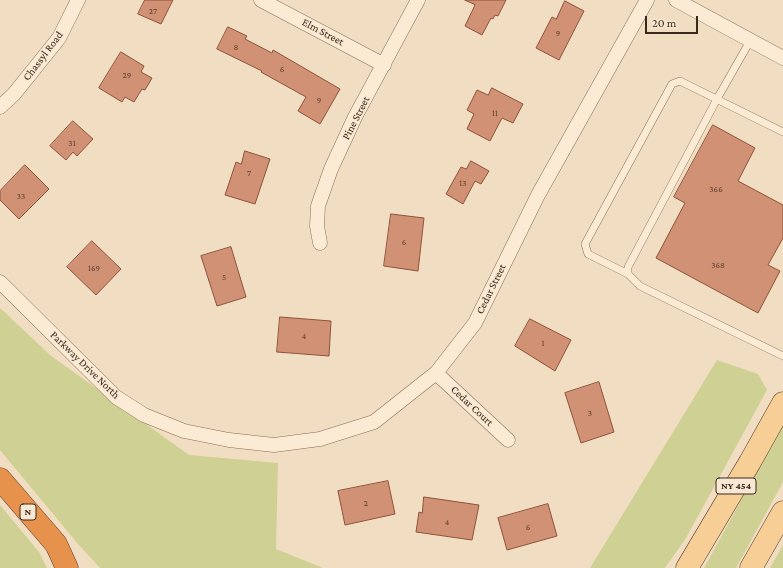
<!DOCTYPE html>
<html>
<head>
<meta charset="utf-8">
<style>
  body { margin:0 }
  #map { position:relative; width:783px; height:568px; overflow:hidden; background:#f1ddc1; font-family:"Crimson Pro",serif }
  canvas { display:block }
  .scale { position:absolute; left:645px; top:16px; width:53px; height:18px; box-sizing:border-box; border:2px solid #3a281c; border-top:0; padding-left:5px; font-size:12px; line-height:14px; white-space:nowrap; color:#3a281c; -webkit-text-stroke:3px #f8e8d1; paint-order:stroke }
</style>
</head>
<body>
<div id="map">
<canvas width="783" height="568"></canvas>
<div class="scale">20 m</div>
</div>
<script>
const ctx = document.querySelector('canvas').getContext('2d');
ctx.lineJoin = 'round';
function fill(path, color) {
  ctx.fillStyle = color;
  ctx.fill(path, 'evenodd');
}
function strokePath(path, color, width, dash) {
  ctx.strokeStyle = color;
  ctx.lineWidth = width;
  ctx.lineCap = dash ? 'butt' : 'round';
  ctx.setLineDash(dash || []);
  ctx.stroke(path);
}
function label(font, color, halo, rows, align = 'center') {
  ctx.font = font + ' "Crimson Pro",serif';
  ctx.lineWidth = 3;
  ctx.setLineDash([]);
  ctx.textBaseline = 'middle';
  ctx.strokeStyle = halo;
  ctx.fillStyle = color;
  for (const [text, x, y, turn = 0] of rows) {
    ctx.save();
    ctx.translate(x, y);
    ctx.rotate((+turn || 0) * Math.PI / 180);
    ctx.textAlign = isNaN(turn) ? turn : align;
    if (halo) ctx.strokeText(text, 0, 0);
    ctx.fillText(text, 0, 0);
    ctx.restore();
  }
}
const green = new Path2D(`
  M 0,308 L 50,355 L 189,455 L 278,463 L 276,549 L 323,568 L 100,568 L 78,544 L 0,450 Z
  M 717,360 L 758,374 L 767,390 L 686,538 L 665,568 L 590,568 Z
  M 783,424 L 783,482 L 736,568 L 704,568 Z
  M 0,505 L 39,552 L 47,568 L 0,568 Z
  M 783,545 L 783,568 L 770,568 Z`);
const building = new Path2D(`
  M 145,0 L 173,0 L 161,24 L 138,14 Z
  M 465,0 L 506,0 L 498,16 L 495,15 L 493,19 L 491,18 L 482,35 L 465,26 L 475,5 Z
  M 565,1 L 584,11 L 559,60 L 536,48 L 552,17 L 556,19 Z
  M 228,27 L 247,36 L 245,39 L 272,53 L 273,50 L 340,89 L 320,124 L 298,111 L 306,97 L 261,72 L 262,71 L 217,49 Z
  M 121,52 L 144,66 L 141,72 L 152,78 L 145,90 L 142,89 L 134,102 L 125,97 L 122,102 L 99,88 Z
  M 492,88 L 523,104 L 513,123 L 502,118 L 490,141 L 467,129 L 474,114 L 467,110 L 477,90 L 488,95 Z
  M 73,121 L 93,139 L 77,156 L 73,152 L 66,160 L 50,146 Z
  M 713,125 L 755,148 L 738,181 L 783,205 L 783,238 L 768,265 L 780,271 L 758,313 L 656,258 L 685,203 L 674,197 Z
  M 245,151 L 270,159 L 255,204 L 225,195 L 236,162 L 241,164 Z
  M 471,161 L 489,171 L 481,184 L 475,181 L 463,204 L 446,194 L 461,167 L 466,169 Z
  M 25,165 L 49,189 L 19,219 L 0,200 L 0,191 Z
  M 391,214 L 424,218 L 418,271 L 384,266 Z
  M 92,241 L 121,269 L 96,295 L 67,267 Z
  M 231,247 L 246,297 L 217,306 L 201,256 Z
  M 280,317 L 331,321 L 329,356 L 277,352 Z
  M 530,319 L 571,340 L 555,371 L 515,346 Z
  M 599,382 L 614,432 L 581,443 L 565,393 Z
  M 388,481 L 395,514 L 345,525 L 338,491 Z
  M 424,497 L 479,505 L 472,540 L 416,532 L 419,512 L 422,513 Z
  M 548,504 L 557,536 L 507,550 L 498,518 Z`);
const service = new Path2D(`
  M 750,41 L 717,99 L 628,267 L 628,274 L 640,286 L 783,356
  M 628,274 L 588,254 L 585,244 L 672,84 L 680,81 L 783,132`);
const minor = new Path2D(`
  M 261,0 L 384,65
  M 676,0 L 783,58
  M 0,107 L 14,94 L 59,38 L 78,0
  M 320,243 L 317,226 L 318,206 L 331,169 L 355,117 L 418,0
  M 0,282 L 116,397 L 144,415 L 184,431 L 229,440 L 274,445 L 320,439 L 374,422 L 436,373 L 475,323 L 538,195 L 647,0
  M 436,373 L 508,440`);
const primary = new Path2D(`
  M 687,568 L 750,462 L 783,403
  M 751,568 L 783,512`);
const motorway = new Path2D(`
  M 0,479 L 56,544 L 67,568`);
const numberNames = [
  ["27",153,11],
  ["9",558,33],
  ["8",236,47],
  ["6",282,69],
  ["29",127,75],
  ["9",319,100],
  ["11",495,113],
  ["31",72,143],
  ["7",249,173],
  ["13",463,183],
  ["366",716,189],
  ["33",21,196],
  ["6",404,242],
  ["368",718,265],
  ["169",94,268],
  ["5",224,277],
  ["4",304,336],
  ["1",543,343],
  ["3",590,413],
  ["2",366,503],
  ["4",447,522],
  ["6",528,527]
];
const shields = [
  [736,486,40],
  [28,512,16]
];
const shieldNames = [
  ["NY 454",736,486],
  ["N",28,512]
];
const streetNames = [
  ["Elm Street",323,32,28],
  ["Chassyl Road",43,56,-53],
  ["Pine Street",356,118,-63],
  ["Cedar Street",491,289,-64],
  ["Parkway Drive North",85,365,44],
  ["Cedar Court",472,406,43]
];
fill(green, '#cfd094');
fill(building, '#d19174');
strokePath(building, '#8c533b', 1);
strokePath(service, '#8b6d57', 8);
strokePath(minor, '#8b6d57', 15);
strokePath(primary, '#593c2c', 23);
strokePath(motorway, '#593c2c', 23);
strokePath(service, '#fbebd5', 7);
strokePath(minor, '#fbebd5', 14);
strokePath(primary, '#f7ce96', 22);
strokePath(motorway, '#e6914c', 22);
label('9px', '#604232', null, numberNames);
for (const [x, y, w] of shields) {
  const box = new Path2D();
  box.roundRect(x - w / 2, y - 8, w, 16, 3);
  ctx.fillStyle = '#f8e8d1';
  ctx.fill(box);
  strokePath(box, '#3a281c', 1);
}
label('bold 10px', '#3a281c', null, shieldNames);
label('11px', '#3a281c', '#f8e8d1', streetNames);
</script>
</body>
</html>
